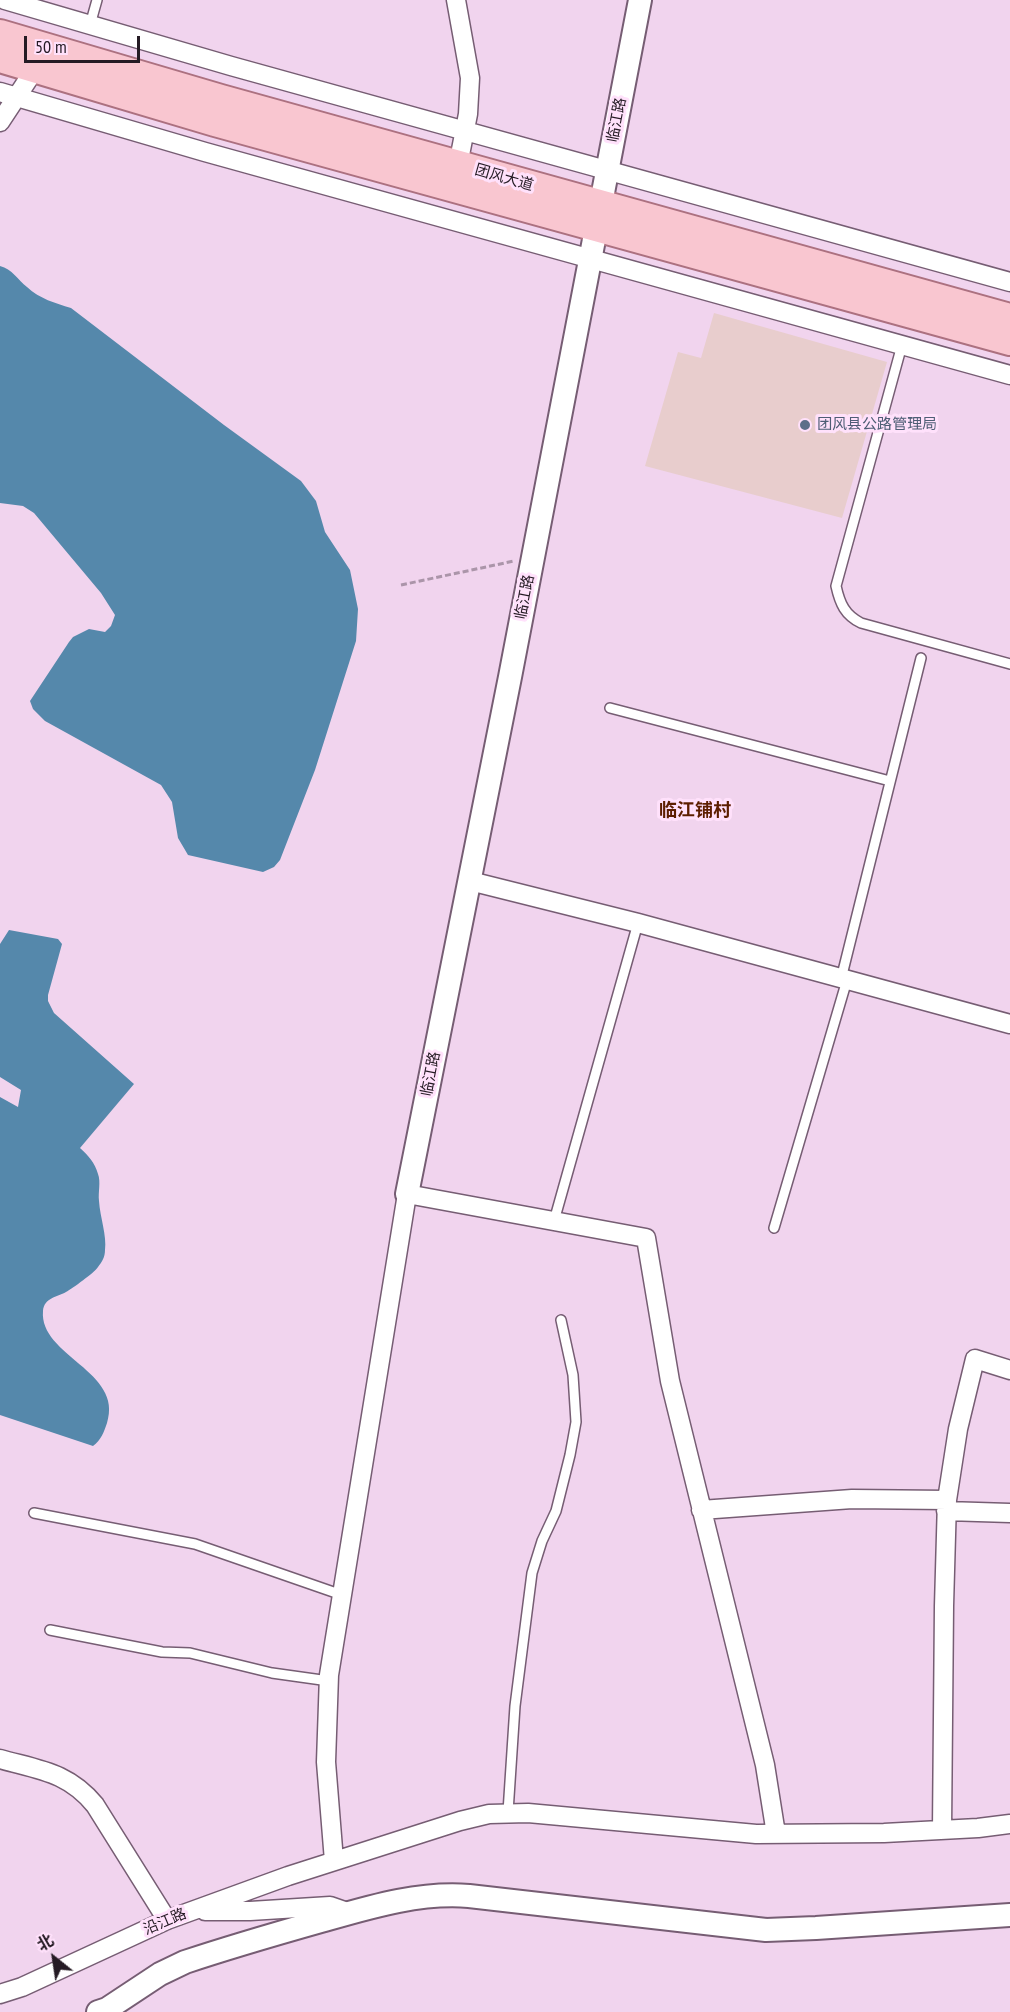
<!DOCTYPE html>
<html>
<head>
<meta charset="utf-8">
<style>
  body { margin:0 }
  #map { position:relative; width:1010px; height:2012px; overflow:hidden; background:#f1d4ee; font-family:"PT Sans Narrow","Noto Sans SC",sans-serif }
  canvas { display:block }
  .north { position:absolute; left:24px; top:1928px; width:60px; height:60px; -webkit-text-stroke:4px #ffe1fb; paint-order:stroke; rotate:330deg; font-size:16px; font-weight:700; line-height:24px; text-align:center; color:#251b24 }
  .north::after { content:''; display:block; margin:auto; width:21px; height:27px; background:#251b24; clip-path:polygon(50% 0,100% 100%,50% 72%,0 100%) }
  .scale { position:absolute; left:24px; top:36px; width:116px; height:27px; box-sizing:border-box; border:3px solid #251b24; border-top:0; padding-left:8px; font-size:18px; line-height:21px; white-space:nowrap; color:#251b24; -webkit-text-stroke:4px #ffe1fb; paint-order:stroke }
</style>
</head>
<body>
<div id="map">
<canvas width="1010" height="2012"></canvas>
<div class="north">北</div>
<div class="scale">50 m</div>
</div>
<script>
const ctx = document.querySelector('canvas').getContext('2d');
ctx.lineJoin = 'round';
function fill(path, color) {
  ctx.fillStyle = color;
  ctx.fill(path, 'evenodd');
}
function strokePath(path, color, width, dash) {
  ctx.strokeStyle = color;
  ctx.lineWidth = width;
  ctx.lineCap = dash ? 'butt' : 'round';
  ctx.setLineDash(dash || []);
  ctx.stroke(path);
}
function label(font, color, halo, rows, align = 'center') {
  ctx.font = font + ' "PT Sans Narrow","Noto Sans SC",sans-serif';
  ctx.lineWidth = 6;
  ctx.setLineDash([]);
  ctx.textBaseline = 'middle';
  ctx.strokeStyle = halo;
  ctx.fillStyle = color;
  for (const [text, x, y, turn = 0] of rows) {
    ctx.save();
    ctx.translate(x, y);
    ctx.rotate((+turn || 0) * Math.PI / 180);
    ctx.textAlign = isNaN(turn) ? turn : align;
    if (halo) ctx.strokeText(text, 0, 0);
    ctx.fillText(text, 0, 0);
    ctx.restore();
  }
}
const commercial = new Path2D(`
  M 714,313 L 887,362 L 842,518 L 645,466 L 678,352 L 701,358 Z`);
const water = new Path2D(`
  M 0,266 C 12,269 18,280 27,287 C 40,299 55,303 71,308 L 224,425 L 301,481 L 316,501 L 325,532 L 350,570 L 358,609 L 356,641 L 315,770 L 280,860 L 274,867 L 263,872 L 188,855 L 178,838 L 172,802 L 161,785 L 45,721 L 33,709 L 30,701 L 69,642 L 73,637 L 89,629 L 105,632 L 111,626 L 115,615 L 101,593 L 34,513 L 23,506 L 0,503 Z
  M 9,930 L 58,939 L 62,944 L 48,995 L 48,1001 L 54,1013 L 134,1084 L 80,1148 C 88,1155 95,1163 98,1174 C 101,1182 98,1192 99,1201 C 100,1217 107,1236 105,1250 C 105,1257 102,1262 98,1267 C 94,1273 73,1288 66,1292 C 57,1297 44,1298 43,1311 C 39,1356 124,1371 107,1423 C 104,1432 101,1440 93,1446 L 0,1415 L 0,1097 L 18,1107 L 21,1090 L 0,1077 L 0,944 Z`);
const path = new Path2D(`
  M 401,585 L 514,561`);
const service = new Path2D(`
  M 90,25 L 97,0
  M 902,345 L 836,586 C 840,604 845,615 861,623 L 1010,664
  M 610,708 L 890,781
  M 841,979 L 921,658
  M 554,1221 L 638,923
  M 774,1228 L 847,980
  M 34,1513 L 195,1544 L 342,1595
  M 50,1630 L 162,1652 L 190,1653 L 272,1673 L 329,1681
  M 508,1812 L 515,1706 L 532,1573 L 542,1541 L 556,1511 L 570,1455 L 576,1422 L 573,1375 L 561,1320`);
const minor = new Path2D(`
  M 5,0 L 231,66 L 1010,282
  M 456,0 L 470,78 L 468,114 L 458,165
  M 0,92 L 205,152 L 1010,375
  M 0,122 L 35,69
  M 470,881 L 638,923 L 1010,1024
  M 701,1510 L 852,1499 L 947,1500
  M 946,1511 L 1010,1513
  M 0,1759 C 39,1770 68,1772 95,1805 L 167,1920
  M 942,1830 L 944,1606 L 947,1500 L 958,1429 L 975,1359 L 1010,1370
  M 334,1861 L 326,1762 L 329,1675 L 407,1194 L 646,1238 L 670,1381 L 765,1765 L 776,1834
  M 205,1911 L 250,1911 L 330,1906 L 350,1913
  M 0,1994 L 22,1987 L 167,1920 L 288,1876 L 460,1821 L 489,1814 L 528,1813 L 756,1834 L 884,1833 L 978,1828 L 1010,1824`);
const tertiary = new Path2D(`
  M 407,1194 L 510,677 L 640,0
  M 98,2012 L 107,2009 L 160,1974 L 185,1962 C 230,1947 275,1934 321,1921 C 370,1907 418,1892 469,1896 L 766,1930 L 816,1928 L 1010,1915`);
const primary = new Path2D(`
  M 0,34 L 221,99 L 1010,318
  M 0,58 L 215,122 L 1010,341`);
const markers = [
  [805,425,6,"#5c6f8a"]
];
const streetNames = [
  ["临江路",617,120,-79],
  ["团风大道",504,178,16],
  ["临江路",525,597,-79],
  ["临江路",431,1074,-79],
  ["沿江路",165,1922,-23]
];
const serviceNames = [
  ["团风县公路管理局",817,425]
];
const quarterNames = [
  ["临江铺村",695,811]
];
fill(commercial, '#e8cdcd');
fill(water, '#5588ab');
strokePath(service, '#765d73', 12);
strokePath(minor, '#765d73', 21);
strokePath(tertiary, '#765d73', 26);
strokePath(primary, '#ac7180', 32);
strokePath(path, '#ab95a9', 3, [6, 3]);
strokePath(service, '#fff', 9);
strokePath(minor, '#fff', 18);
strokePath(tertiary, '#fff', 22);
strokePath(primary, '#f9c6d0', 28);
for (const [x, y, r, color] of markers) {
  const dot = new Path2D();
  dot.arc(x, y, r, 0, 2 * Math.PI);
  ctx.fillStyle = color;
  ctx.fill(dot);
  strokePath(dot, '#ffe1fb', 2);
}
label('15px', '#251b24', '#ffe1fb', streetNames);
label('15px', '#4e5e75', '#ffe1fb', serviceNames, 'left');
label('bold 18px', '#5d1e00', '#ffe1fb', quarterNames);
</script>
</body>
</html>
